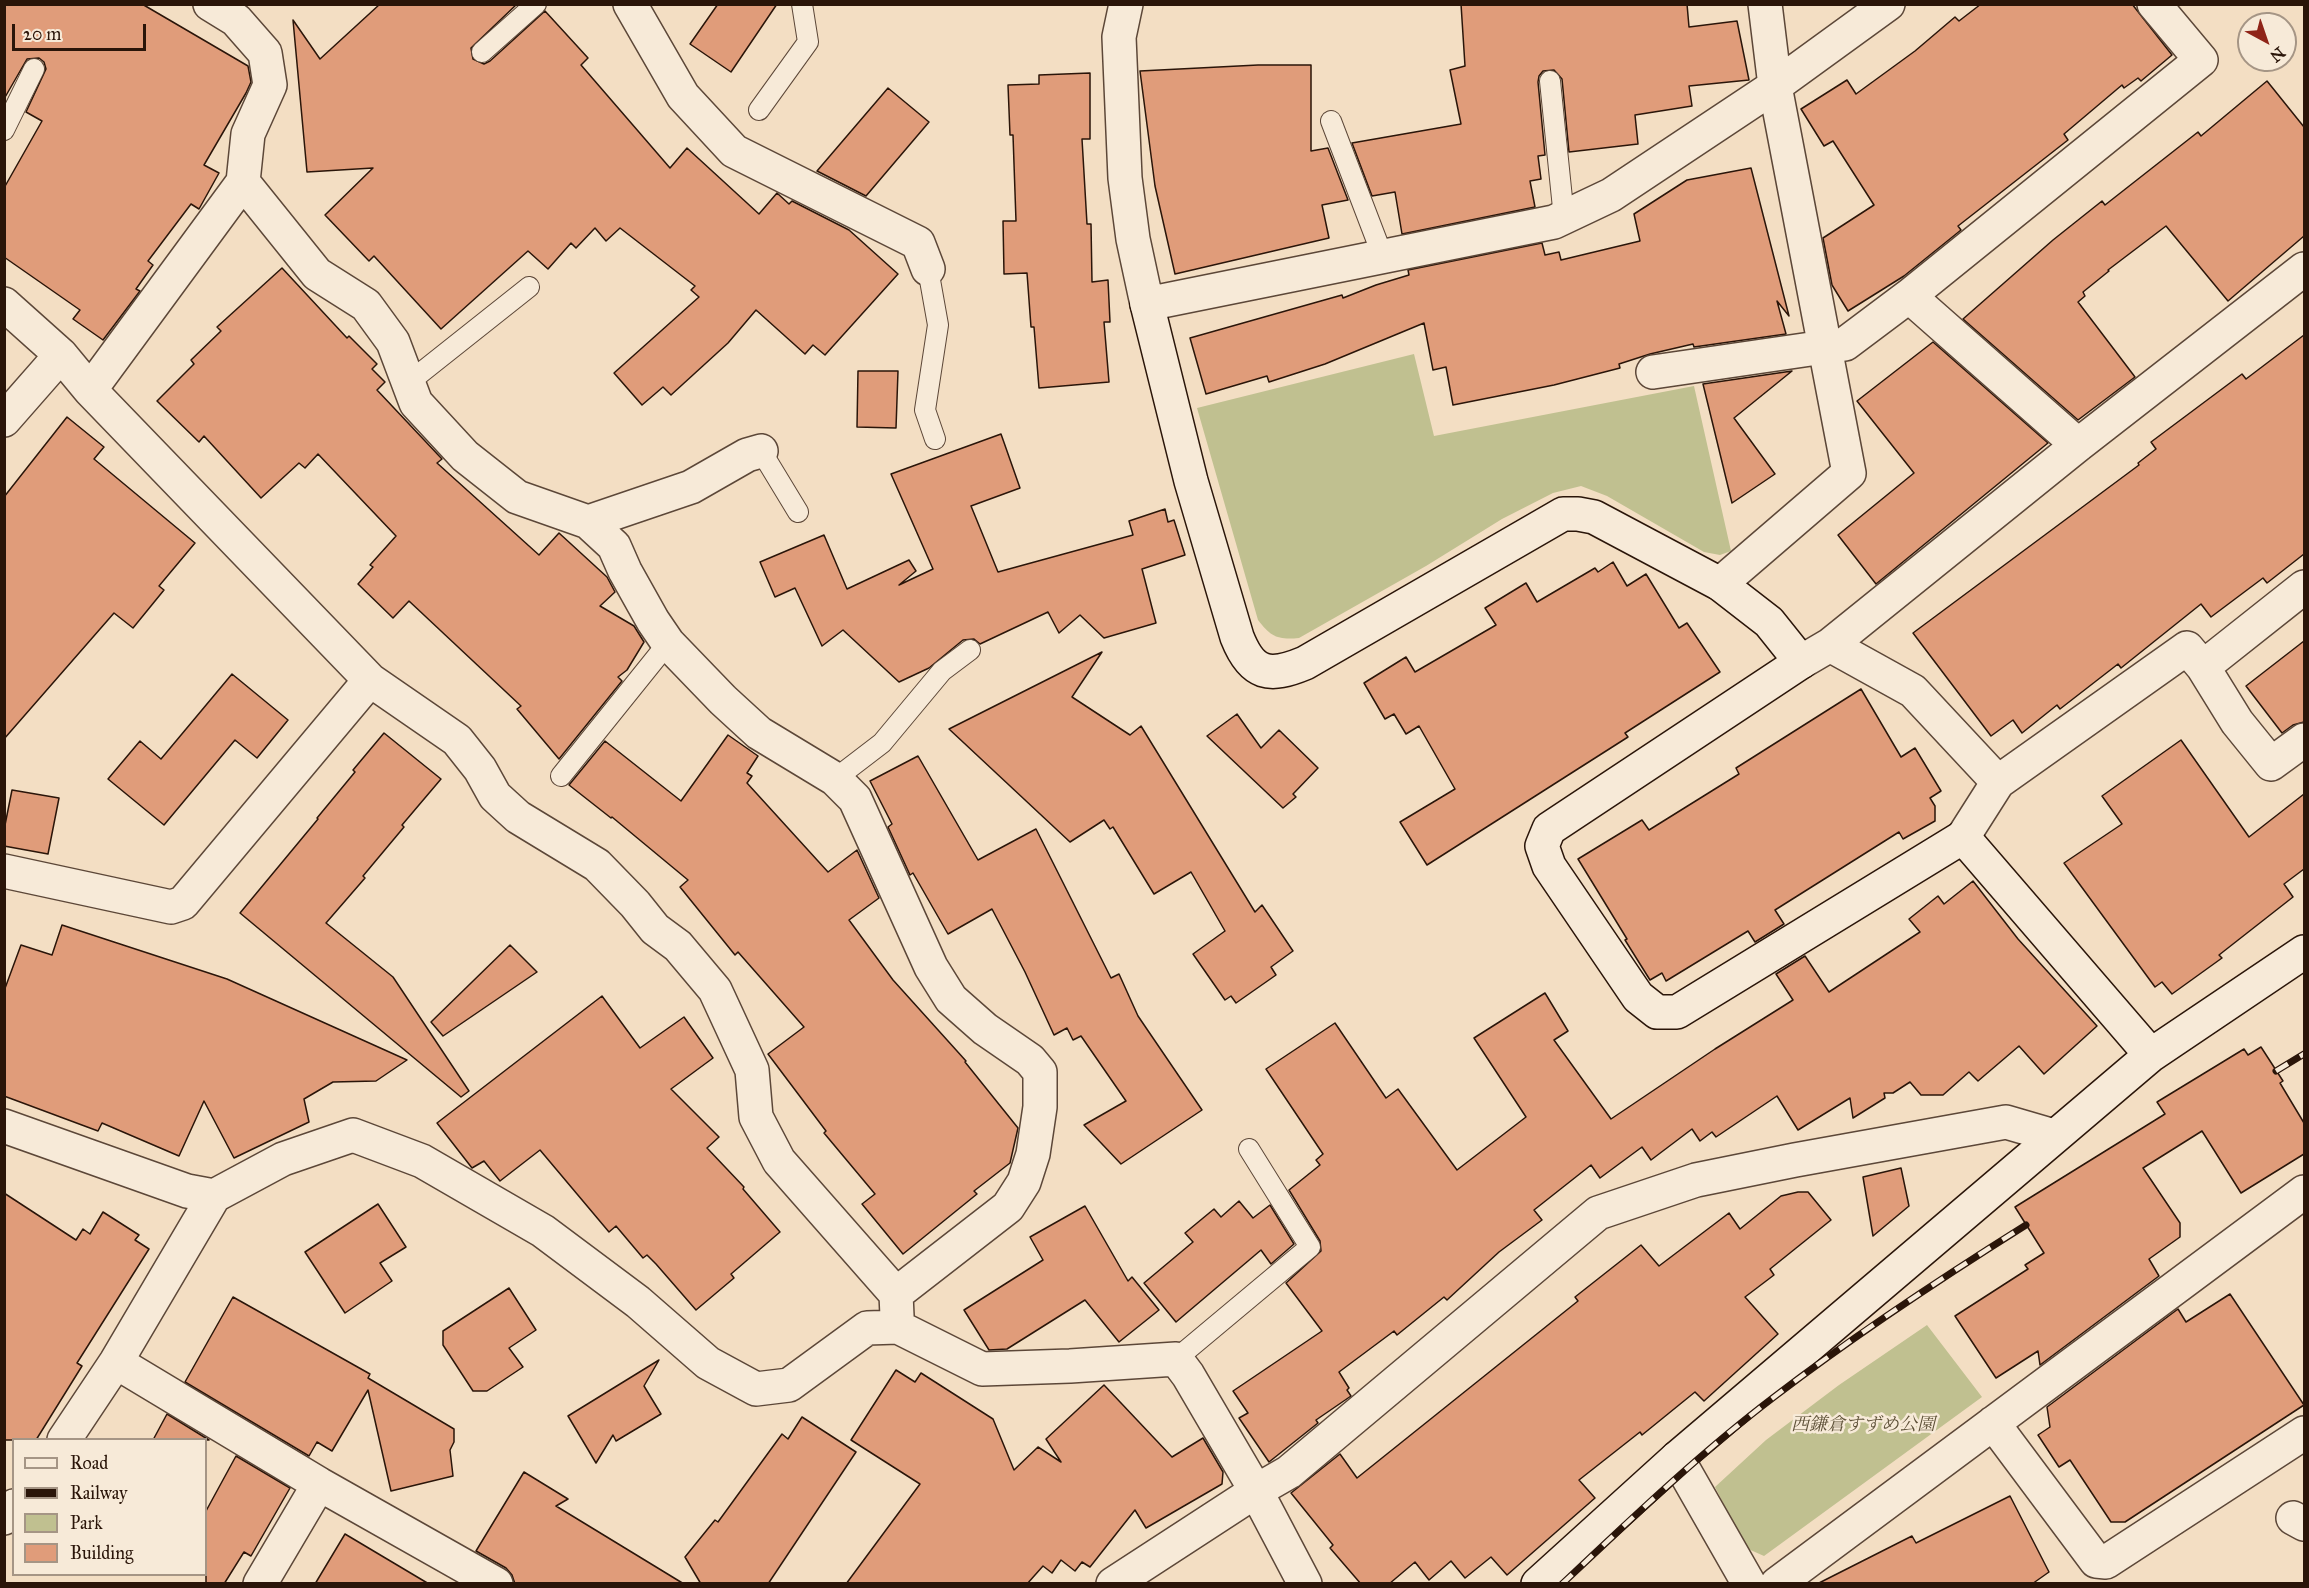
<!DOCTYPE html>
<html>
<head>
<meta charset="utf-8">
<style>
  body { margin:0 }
  #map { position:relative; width:2309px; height:1588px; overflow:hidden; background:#f3dec3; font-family:"IM FELL Great Primer",serif }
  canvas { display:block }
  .frame { position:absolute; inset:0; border:6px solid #2a1509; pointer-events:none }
  .legend { position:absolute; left:12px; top:1438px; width:195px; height:138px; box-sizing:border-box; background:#f7ead8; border:2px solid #a59585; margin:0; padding:8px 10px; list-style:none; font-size:18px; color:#2a1509 }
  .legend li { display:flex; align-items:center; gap:12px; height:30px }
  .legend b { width:30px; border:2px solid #a59585 }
  .north { position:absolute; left:2237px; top:12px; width:60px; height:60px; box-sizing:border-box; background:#f7ead8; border:2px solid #a59585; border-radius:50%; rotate:140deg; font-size:16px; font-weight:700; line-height:24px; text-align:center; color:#2a1509 }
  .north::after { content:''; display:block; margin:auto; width:21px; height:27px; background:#8f2418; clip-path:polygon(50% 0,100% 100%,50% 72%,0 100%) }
  .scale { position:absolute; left:12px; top:24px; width:134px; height:27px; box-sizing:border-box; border:3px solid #2a1509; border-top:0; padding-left:8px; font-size:18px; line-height:21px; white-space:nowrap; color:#2a1509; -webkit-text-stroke:4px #f7ead8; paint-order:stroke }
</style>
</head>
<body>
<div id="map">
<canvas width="2309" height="1588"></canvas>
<div class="frame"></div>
<ul class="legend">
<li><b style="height:8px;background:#f7ead8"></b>Road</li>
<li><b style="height:8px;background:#2a1509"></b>Railway</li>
<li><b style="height:16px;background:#c0c090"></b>Park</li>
<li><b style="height:16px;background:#e09c7a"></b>Building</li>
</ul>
<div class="north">N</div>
<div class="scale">20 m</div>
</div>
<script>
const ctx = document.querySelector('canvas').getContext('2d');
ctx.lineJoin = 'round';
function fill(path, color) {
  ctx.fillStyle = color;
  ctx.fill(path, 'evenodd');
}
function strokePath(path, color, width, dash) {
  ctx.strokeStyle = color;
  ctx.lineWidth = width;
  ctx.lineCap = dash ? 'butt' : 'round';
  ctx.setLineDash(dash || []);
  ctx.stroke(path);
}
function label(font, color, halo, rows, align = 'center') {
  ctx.font = font + ' "IM FELL Great Primer","Noto Serif JP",serif';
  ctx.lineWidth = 5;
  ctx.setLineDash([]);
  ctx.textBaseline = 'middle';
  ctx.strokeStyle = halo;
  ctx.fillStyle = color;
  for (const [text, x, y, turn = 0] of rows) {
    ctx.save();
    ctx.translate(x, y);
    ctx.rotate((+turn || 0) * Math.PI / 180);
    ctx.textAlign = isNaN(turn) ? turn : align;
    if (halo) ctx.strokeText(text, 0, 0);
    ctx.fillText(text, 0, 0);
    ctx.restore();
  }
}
const green = new Path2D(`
  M 1414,354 L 1434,436 L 1694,386 L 1731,551 L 1720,555 L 1704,552 L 1607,496 L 1581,486 L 1553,493 L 1502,519 L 1426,566 L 1299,638 C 1278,640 1271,637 1258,620 L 1197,408 Z
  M 1927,1325 L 1982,1397 L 1764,1556 L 1746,1548 L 1715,1487 L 1766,1440 L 1839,1385 Z`);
const building = new Path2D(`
  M 4,4 L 142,4 L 248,66 L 251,82 L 246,93 L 204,165 L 219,173 L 199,209 L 191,204 L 148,261 L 153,265 L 136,289 L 140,291 L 103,340 L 73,319 L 80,310 L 4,257 L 4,188 L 42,121 L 26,112 L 46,69 L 44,62 L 39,58 L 27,59 L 4,99 Z
  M 380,4 L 517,4 L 471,48 L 473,59 L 484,64 L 490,61 L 545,11 L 588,58 L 581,65 L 670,168 L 687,148 L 759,214 L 777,193 L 789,204 L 792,201 L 849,230 L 898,274 L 825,355 L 813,345 L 805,354 L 756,310 L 728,343 L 671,395 L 663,387 L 642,405 L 614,373 L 699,297 L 691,290 L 695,286 L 620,228 L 606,241 L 595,228 L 576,248 L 571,243 L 548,269 L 528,251 L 441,329 L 374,256 L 369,261 L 325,215 L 373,168 L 307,172 L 293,20 L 320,59 Z
  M 718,4 L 777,4 L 731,72 L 690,44 Z
  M 1461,4 L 1687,4 L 1689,27 L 1737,21 L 1749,80 L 1689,86 L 1692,106 L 1635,115 L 1638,144 L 1569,152 L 1562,79 L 1554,70 L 1543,71 L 1539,76 L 1538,82 L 1545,155 L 1538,156 L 1541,179 L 1530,181 L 1535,207 L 1402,234 L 1395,192 L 1372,196 L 1352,143 L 1461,124 L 1450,70 L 1465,66 Z
  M 1981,4 L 2132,4 L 2172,55 L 2141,81 L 2138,78 L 2124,88 L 2122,85 L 2064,134 L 2068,140 L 1958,226 L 1961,230 L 1904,276 L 1848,311 L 1832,285 L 1823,238 L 1874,205 L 1833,141 L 1824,146 L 1801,109 L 1847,80 L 1856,94 L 1915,51 L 1955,17 L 1959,21 Z
  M 1258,65 L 1311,65 L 1311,151 L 1328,148 L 1348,200 L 1322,205 L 1329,238 L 1175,274 L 1155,186 L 1140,71 Z
  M 1090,73 L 1090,139 L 1082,139 L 1087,224 L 1091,224 L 1092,282 L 1108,280 L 1110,322 L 1104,322 L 1109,382 L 1039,388 L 1034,327 L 1031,327 L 1027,273 L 1004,274 L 1003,221 L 1016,221 L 1013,135 L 1010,135 L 1008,85 L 1039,84 L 1039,75 Z
  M 2267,81 L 2304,127 L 2304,236 L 2228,301 L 2166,226 L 2108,270 L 2109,271 L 2083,292 L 2085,296 L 2078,302 L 2135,377 L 2078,420 L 1963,319 L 2053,240 L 2102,201 L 2105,205 L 2198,132 L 2201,136 Z
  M 888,88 L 929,122 L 866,196 L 817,171 Z
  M 1751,168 L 1789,316 L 1777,301 L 1786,334 L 1694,347 L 1693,344 L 1650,354 L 1619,364 L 1620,368 L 1554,385 L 1453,405 L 1446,367 L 1433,370 L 1424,323 L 1325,364 L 1269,382 L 1267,376 L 1206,394 L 1190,338 L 1342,295 L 1343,298 L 1376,285 L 1409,275 L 1408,270 L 1542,243 L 1545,255 L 1559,252 L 1561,260 L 1640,241 L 1634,214 L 1687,180 Z
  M 282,268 L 347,338 L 349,336 L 377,364 L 372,369 L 385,382 L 377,390 L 442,459 L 437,463 L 539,555 L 559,533 L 607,577 L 615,592 L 600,606 L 634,626 L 644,642 L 627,670 L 618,677 L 622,681 L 559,759 L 517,709 L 521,706 L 409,601 L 393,618 L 358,584 L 373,567 L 370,565 L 396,536 L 318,454 L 305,468 L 299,463 L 261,498 L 204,436 L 199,442 L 157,401 L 194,364 L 191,360 L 221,331 L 217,327 Z
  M 2304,335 L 2304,554 L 2267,583 L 2263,578 L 2211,617 L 2201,604 L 2121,668 L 2118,664 L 2060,709 L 2057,705 L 2022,733 L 2013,720 L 1991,736 L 1913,633 L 2139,465 L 2138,463 L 2156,449 L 2151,442 L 2242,374 L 2246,379 Z
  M 1933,342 L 2048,443 L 1876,584 L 1838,535 L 1914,473 L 1857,401 Z
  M 858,371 L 898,371 L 896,428 L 857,427 Z
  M 1792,371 L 1734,418 L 1775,474 L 1732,503 L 1703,384 Z
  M 67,417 L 104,447 L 94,459 L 195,543 L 159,586 L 164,590 L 133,628 L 114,613 L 4,739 L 4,497 Z
  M 1001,434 L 1020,488 L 971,506 L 998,572 L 1133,535 L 1129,521 L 1165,509 L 1168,522 L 1174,520 L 1185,555 L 1142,569 L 1156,623 L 1104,638 L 1080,615 L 1059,633 L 1048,612 L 980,644 L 974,639 L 963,640 L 929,668 L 899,682 L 843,630 L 822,646 L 795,588 L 775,597 L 760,562 L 824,535 L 847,589 L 909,560 L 916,571 L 899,585 L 933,569 L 891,474 Z
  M 1613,562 L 1627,586 L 1646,574 L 1679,628 L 1687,623 L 1720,672 L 1625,733 L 1628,737 L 1427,865 L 1400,822 L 1455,789 L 1419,726 L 1406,734 L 1394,714 L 1385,719 L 1364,683 L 1406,657 L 1415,672 L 1496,625 L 1485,608 L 1526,583 L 1537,602 L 1595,568 L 1598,572 Z
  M 2304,641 L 2304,722 L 2293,725 L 2282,733 L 2246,686 Z
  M 1102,652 L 1072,697 L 1130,735 L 1141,726 L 1255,912 L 1262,905 L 1293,951 L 1271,967 L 1276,975 L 1236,1003 L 1231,996 L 1225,1000 L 1193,954 L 1225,931 L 1191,872 L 1154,894 L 1113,827 L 1110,829 L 1104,820 L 1070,842 L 949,729 Z
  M 232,674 L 288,720 L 257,758 L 235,740 L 164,825 L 108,779 L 140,741 L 161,759 Z
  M 1861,689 L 1901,757 L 1915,748 L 1941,791 L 1930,798 L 1935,806 L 1935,821 L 1903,839 L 1899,832 L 1775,910 L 1784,924 L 1755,942 L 1748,931 L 1666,981 L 1662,973 L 1650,980 L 1625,940 L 1627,939 L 1578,859 L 1642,820 L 1649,830 L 1739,774 L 1736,768 Z
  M 1237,714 L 1261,748 L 1279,730 L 1318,768 L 1293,794 L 1296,797 L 1283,808 L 1207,736 Z
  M 384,733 L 441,779 L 402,825 L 404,827 L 363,876 L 365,878 L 326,923 L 393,977 L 469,1091 L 461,1097 L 240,913 L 318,819 L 317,818 L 355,772 L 353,770 Z
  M 728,735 L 758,756 L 747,773 L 752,776 L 747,783 L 828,872 L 857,850 L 879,898 L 849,920 L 893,980 L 966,1061 L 965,1062 L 1018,1128 L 1010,1163 L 974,1191 L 977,1194 L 903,1254 L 862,1204 L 875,1194 L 824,1133 L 826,1131 L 768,1054 L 804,1027 L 738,952 L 735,955 L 680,887 L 688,880 L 612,817 L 611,818 L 569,785 L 605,741 L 681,801 Z
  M 2181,740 L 2249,837 L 2304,794 L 2304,869 L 2284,884 L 2293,897 L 2219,955 L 2222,958 L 2172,994 L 2162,982 L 2155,987 L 2064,863 L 2122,824 L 2102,796 Z
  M 918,756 L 978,860 L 1036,829 L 1111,978 L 1119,974 L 1138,1016 L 1202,1110 L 1121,1164 L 1084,1125 L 1126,1101 L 1081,1036 L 1073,1040 L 1067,1028 L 1054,1035 L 1025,972 L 992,909 L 948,934 L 913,873 L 910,875 L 888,827 L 892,824 L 870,781 Z
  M 12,790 L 59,798 L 48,854 L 4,846 L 4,830 Z
  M 1973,881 L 2018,939 L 2097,1026 L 2044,1074 L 2019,1046 L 1978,1081 L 1969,1072 L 1943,1095 L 1921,1095 L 1910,1082 L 1893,1093 L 1884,1093 L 1885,1098 L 1853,1118 L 1850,1098 L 1798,1130 L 1777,1096 L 1716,1137 L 1712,1132 L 1700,1141 L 1692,1129 L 1651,1160 L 1642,1147 L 1600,1178 L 1591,1165 L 1534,1210 L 1542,1220 L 1499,1252 L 1447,1300 L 1444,1297 L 1397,1335 L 1394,1331 L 1339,1372 L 1349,1388 L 1347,1390 L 1351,1396 L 1316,1420 L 1318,1423 L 1269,1462 L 1239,1418 L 1248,1413 L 1233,1391 L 1322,1331 L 1286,1283 L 1321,1251 L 1320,1241 L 1289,1190 L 1320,1165 L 1316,1160 L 1323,1154 L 1266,1069 L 1335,1023 L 1386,1098 L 1398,1089 L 1457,1170 L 1526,1117 L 1474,1038 L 1545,993 L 1568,1031 L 1554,1040 L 1611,1119 L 1715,1049 L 1793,1000 L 1776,974 L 1805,956 L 1829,992 L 1920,932 L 1909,919 L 1938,896 L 1944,904 Z
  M 62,925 L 227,979 L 407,1060 L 376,1081 L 333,1082 L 304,1099 L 309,1122 L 234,1158 L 204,1101 L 179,1156 L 102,1123 L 98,1131 L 4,1096 L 4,991 L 21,945 L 52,955 Z
  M 510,945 L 537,972 L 443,1036 L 431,1022 Z
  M 602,996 L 640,1048 L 684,1017 L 713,1058 L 671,1089 L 719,1137 L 707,1148 L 744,1187 L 743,1189 L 780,1232 L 731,1274 L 734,1278 L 696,1310 L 656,1264 L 647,1255 L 643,1258 L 616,1226 L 609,1232 L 540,1150 L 500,1181 L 484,1161 L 472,1168 L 437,1123 Z
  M 2261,1047 L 2283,1081 L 2280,1083 L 2304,1123 L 2304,1154 L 2241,1193 L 2202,1131 L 2143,1168 L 2180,1223 L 2180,1237 L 2149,1259 L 2159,1276 L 2040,1365 L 2038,1351 L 1996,1378 L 1955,1316 L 2028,1269 L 2025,1265 L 2044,1253 L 2015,1207 L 2165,1114 L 2157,1102 L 2244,1049 L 2248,1055 Z
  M 1901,1168 L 1909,1206 L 1873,1236 L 1863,1177 Z
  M 1798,1192 L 1808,1192 L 1831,1220 L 1770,1269 L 1774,1275 L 1745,1297 L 1778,1334 L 1704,1401 L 1695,1392 L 1642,1435 L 1640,1432 L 1579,1480 L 1595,1498 L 1507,1575 L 1491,1557 L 1465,1578 L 1451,1561 L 1429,1580 L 1415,1562 L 1389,1584 L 1361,1584 L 1330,1548 L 1333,1545 L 1291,1493 L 1340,1454 L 1357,1478 L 1578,1301 L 1575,1297 L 1641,1245 L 1659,1266 L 1729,1213 L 1740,1229 L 1781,1196 Z
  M 4,1193 L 76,1240 L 83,1229 L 90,1234 L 103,1212 L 139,1235 L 135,1240 L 149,1249 L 77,1363 L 82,1366 L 36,1440 L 4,1440 Z
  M 1239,1201 L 1253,1218 L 1270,1205 L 1294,1244 L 1271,1264 L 1261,1250 L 1176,1322 L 1144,1283 L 1193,1242 L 1185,1233 L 1214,1209 L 1221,1217 Z
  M 378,1204 L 406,1247 L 380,1263 L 392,1281 L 345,1313 L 305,1252 Z
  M 1085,1206 L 1128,1281 L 1132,1277 L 1159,1310 L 1119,1342 L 1085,1300 L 1007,1349 L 989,1350 L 964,1310 L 1043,1260 L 1030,1237 Z
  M 509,1288 L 536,1330 L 509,1348 L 523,1367 L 487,1391 L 473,1391 L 443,1345 L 443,1331 Z
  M 2230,1294 L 2304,1405 L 2125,1522 L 2111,1522 L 2070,1460 L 2059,1467 L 2038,1435 L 2050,1427 L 2047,1407 L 2178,1309 L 2186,1322 Z
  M 233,1297 L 370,1374 L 368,1378 L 454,1429 L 454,1442 L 450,1450 L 453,1476 L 391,1491 L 368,1390 L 332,1451 L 317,1442 L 309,1456 L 185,1382 Z
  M 659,1360 L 644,1386 L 661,1414 L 616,1441 L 613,1435 L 596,1463 L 568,1416 Z
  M 896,1370 L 915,1382 L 921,1373 L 993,1419 L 1014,1470 L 1038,1447 L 1061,1462 L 1046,1439 L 1104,1385 L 1172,1457 L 1203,1438 L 1223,1472 L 1222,1484 L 1146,1528 L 1135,1510 L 1090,1567 L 1082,1562 L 1075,1571 L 1061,1560 L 1052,1573 L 1043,1566 L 1027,1584 L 846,1584 L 920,1484 L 851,1440 Z
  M 167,1414 L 209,1440 L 153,1440 Z
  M 802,1417 L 856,1452 L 768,1584 L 701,1584 L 685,1557 L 715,1520 L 718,1522 L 782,1434 L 788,1439 Z
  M 236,1456 L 290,1488 L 251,1556 L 244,1552 L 224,1584 L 206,1584 L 206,1511 Z
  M 524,1472 L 568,1499 L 556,1506 L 684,1584 L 515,1584 L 512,1575 L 506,1568 L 476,1551 Z
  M 2010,1496 L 2049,1572 L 2032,1584 L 1817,1584 L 1912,1536 L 1916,1543 Z
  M 345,1534 L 429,1584 L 315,1584 Z`);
const lane = new Path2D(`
  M 482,52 L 536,4
  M 1550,81 L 1564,218
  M 759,110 L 808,42 L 802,4
  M 1331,121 L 1383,257
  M 4,130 L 34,69
  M 928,269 L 938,325 L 925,410 L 935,439
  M 408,383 L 529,287
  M 761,451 L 798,512
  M 561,776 L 668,643
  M 835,779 L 882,743 L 942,671 L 970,650
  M 1176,1359 L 1310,1247 L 1249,1149`);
const street = new Path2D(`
  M 630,4 L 683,96 L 734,151 L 918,243 L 928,269
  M 1126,4 L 1119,37 L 1125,178 L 1133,239 L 1147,304 L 1554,222 L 1611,195 L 1775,86 L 1888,4
  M 243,182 L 317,274 L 366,305 L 393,342 L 416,403 L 465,456 L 517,497 L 588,522 L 614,546 L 625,571 L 653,621 L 668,643 L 723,700 L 759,733 L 835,779 L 855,799 L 931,967 L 951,999 L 985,1029 L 1030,1060 L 1040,1072 L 1040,1107 L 1033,1154 L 1024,1182 L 1008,1207 L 896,1294
  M 1909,296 L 2078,445
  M 4,304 L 61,355 L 90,390 L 370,680 L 457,740 L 480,769 L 495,796 L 518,817 L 597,865 L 635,904 L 655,929 L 678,946 L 715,990 L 752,1070 L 756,1117 L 779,1161 L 896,1294 L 897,1316
  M 1653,372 L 1845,344 L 1909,296 L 2201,60 L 2154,4
  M 90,390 L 243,182 L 248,134 L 270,85 L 265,53 L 236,20 L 210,4
  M 4,420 L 61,355
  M 588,522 L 691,487 L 747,455 L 761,451
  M 1720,584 L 1849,473 L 1775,86 L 1765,4
  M 2304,587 L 2203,667 L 2237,722 L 2271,764 L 2304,740
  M 1830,645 L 1913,691 L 1998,782
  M 1801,662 L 1830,645 L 2078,445 L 2304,269
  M 1963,837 L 1998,782 L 2187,648 L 2203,667
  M 4,871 L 171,907 L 183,903 L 370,680
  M 4,1126 L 187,1191 L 214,1196
  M 116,1362 L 319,1484 L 496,1584
  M 1993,1423 L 2096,1561 L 2106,1562 L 2304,1433
  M 64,1440 L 116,1362 L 214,1196 L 283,1159 L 353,1135 L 422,1161 L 543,1231 L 638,1302 L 708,1363 L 756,1389 L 789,1385 L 867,1328 L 898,1327 L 982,1369 L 1070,1366 L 1176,1359 L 1188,1375 L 1256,1491 L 1305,1584
  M 1677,1458 L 1749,1584
  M 4,1518 L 14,1506
  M 2293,1518 L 2304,1524
  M 260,1584 L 319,1484
  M 1113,1584 L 1256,1491 L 1289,1472 L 1598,1213 L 1696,1180 L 1795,1160 L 2006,1122 L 2054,1136
  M 1777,1584 L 2304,1192`);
const secondary = new Path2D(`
  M 1147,304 L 1191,481 L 1237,637 C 1252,675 1269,678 1305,663 L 1563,514 L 1578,514 L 1594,517 L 1720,584 L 1769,622 L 1801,662 L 1549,829 L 1542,846 L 1549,866 L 1638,997 L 1657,1012 L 1677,1012 L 1963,837 L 2151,1055
  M 1538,1584 L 1677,1458 L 2151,1055 L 2304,952`);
const rail = new Path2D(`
  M 2276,1071 L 2304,1054
  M 1562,1584 C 1631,1519 1699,1454 1774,1397 C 1855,1335 1940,1279 2026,1225`);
const parkNames = [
  ["西鎌倉すずめ公園",1863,1426]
];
fill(green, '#c0c090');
fill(building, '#e09c7a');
strokePath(building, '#2a1509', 1.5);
strokePath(lane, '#5c4738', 22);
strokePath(street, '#5c4738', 36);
strokePath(secondary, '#2a1509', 36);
strokePath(lane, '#f7ead8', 20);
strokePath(street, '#f7ead8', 33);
strokePath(secondary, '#f7ead8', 33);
strokePath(rail, '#2a1509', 7);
strokePath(rail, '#f7ead8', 4.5, [14]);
label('italic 18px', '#5e5138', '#f7ead8', parkNames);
</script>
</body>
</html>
